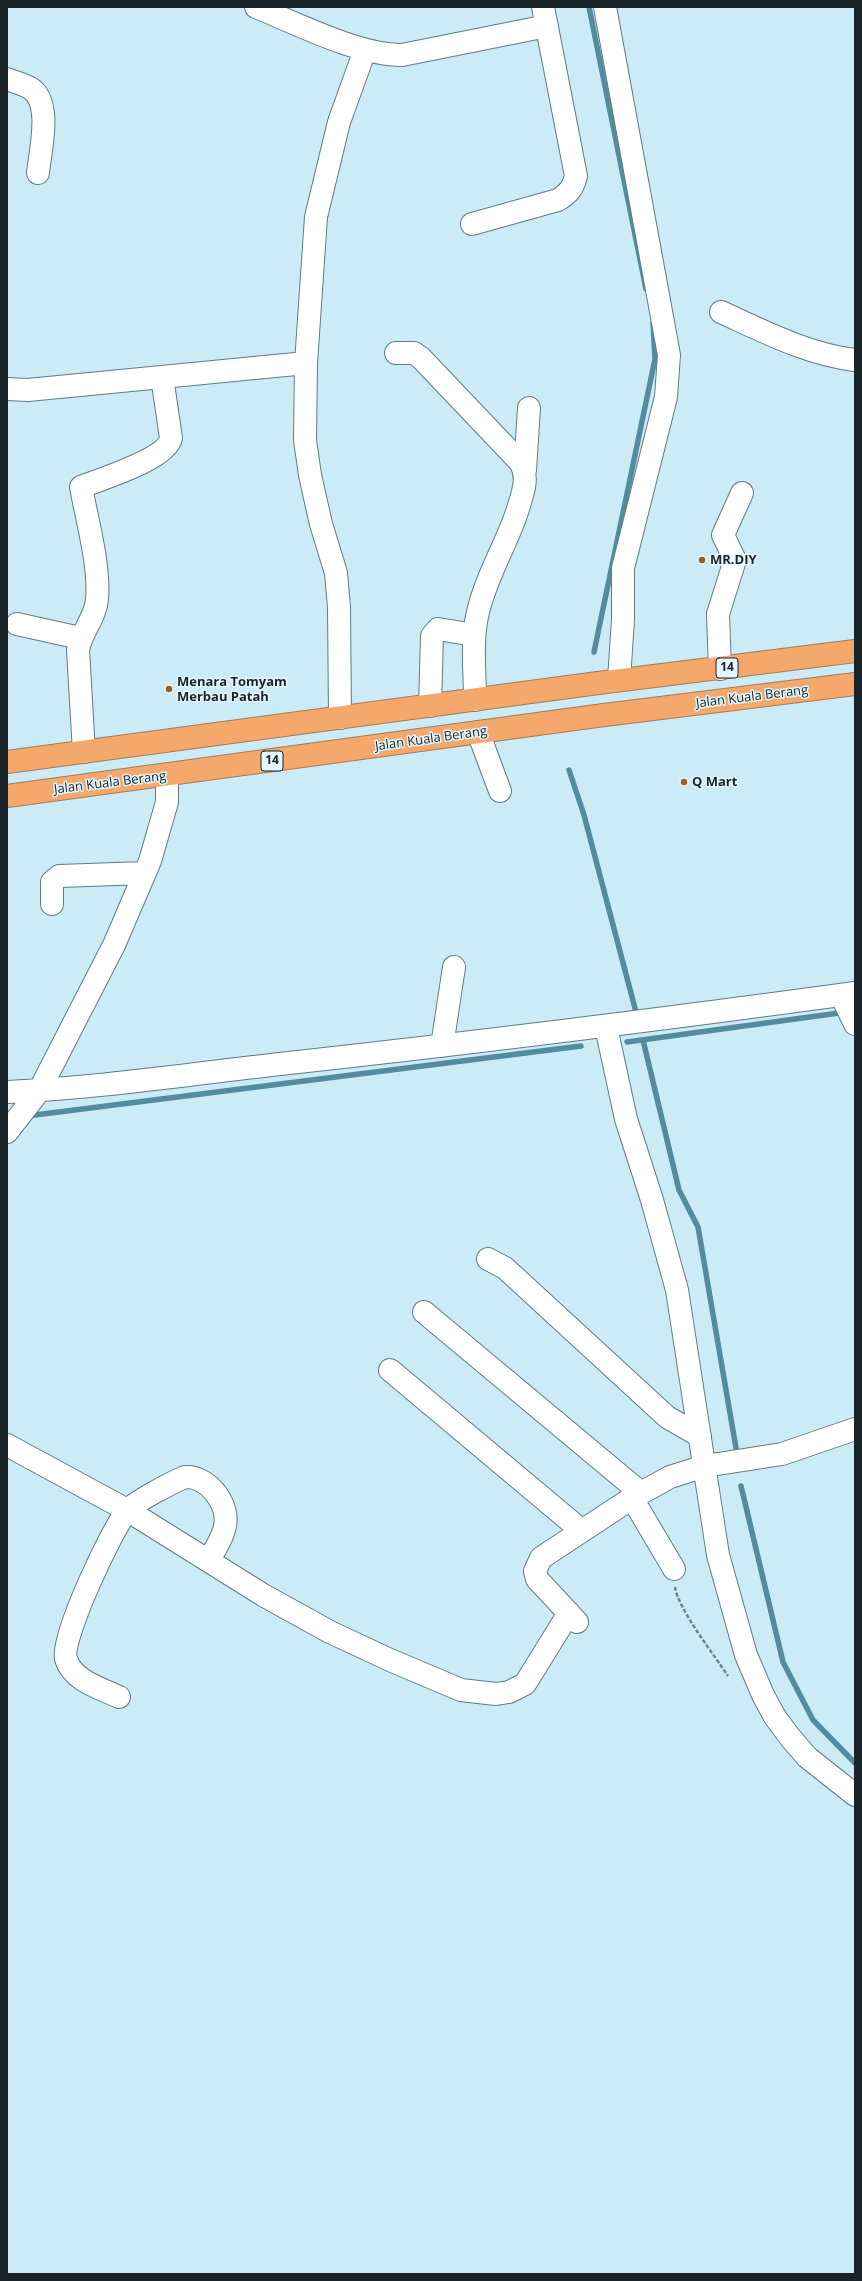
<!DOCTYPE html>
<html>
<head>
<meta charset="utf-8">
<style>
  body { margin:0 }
  #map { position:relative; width:862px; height:2281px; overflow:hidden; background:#cbecf7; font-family:"Open Sans",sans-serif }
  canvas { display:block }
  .frame { position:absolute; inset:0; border:8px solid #182428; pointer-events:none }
</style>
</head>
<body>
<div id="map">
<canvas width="862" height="2281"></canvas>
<div class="frame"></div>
</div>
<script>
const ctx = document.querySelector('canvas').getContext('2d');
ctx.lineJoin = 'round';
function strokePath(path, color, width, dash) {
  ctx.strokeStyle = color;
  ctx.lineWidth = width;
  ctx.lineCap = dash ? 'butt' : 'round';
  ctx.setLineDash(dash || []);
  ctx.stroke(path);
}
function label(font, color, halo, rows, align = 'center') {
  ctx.font = font + ' "Open Sans",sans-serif';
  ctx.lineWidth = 3;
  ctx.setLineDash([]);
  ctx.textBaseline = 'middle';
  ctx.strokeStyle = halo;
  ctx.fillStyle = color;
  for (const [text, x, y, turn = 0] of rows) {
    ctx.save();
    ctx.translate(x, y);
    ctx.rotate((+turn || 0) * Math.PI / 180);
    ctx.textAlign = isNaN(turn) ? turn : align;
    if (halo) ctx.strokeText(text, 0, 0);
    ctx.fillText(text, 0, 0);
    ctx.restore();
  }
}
const stream = new Path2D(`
  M 589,7 L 646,289
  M 594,652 L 655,359 L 653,323
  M 569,770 L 584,815 L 636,1012
  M 643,1040 L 679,1190 L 698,1227 L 736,1448
  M 627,1042 L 839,1013
  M 27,1116 L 581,1046
  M 741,1486 L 783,1662 L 813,1720 L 855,1763`);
const path = new Path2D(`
  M 675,1587 C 678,1609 715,1656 728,1676`);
const minor = new Path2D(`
  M 256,7 C 298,24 358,55 402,55 L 547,26
  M 605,7 L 669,355 L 666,397 L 623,568 L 623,619 L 619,680
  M 7,79 C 14,82 23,84 30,88 C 53,102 40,151 38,173
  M 472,224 L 558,200 C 569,193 573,188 576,176 L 543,7
  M 721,312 C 765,332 807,354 855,360
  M 396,353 L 414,353 L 421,358 L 520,462 C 530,478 522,495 517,512 C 506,545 486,577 478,612 C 471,640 475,671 475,700
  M 7,389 L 28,390 L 306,363
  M 525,470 L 529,408
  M 17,624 L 80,638
  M 720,669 L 718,614 L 735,560 L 723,535 L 742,493
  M 430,706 L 432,636 L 438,629 L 474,635
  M 340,718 L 339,607 L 336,573 L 321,524 L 310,475 L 305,440 L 306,363 L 316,217 L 339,122 L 365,50
  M 478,732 L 500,791
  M 84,752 L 78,650 C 81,632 96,617 97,599 C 100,566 87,520 81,487 C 101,479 167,459 171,438 L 162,377
  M 52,904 L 52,882 L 59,876 L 145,873
  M 841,995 L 855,1024
  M 606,1027 L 626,1119 L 652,1200 L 677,1290 L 718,1555 L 746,1655 L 763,1695 L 775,1717 L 789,1736 L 807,1757 L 855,1795
  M 442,1046 L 454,967
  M 7,1092 C 99,1088 189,1074 280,1064 C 472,1043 664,1019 855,993
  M 7,1132 L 39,1091 L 114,945 L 150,861 L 167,802 L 167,776
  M 488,1259 L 505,1268 L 667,1417 L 700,1436
  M 424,1312 L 641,1493
  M 390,1370 L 582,1531
  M 7,1445 L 127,1510 L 263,1595 L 330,1632 L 390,1660 L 461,1690 L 496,1694 L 509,1692 L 525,1684 L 569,1613
  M 632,1498 L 674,1569
  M 577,1622 L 537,1579 L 535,1571 L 541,1558 L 632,1498 L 670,1477 L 705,1466 L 782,1454 L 855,1429
  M 119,1697 C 100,1688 73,1681 66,1659 C 60,1639 112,1529 127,1511 C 134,1502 173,1482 185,1477 C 207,1475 230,1504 225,1526 C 223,1538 215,1549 209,1560`);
const highway = new Path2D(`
  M 7,762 L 598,683 L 855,651
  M 7,796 L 604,715 L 855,684`);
const markers = [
  [702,560,4,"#9d5e26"],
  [169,689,4,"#9d5e26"],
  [684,782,4,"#9d5e26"]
];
const shields = [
  [727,668,22],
  [272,761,22]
];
const shieldNames = [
  ["14",727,668],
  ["14",272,761]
];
const poiNames = [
  ["MR.DIY",710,560],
  ["Menara Tomyam",177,682],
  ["Merbau Patah",177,697],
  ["Q Mart",692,782]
];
const streetNames = [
  ["Jalan Kuala Berang",752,697,-7],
  ["Jalan Kuala Berang",431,739,-8],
  ["Jalan Kuala Berang",110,783,-7]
];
strokePath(stream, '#528c9e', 5.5);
strokePath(minor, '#5e7c85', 24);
strokePath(highway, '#a77a54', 24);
strokePath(path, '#6d838a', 2.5, [4, 2]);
strokePath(minor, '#fff', 22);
strokePath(highway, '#f4a86c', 22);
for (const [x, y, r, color] of markers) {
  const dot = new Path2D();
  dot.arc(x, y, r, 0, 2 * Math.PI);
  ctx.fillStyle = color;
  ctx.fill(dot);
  strokePath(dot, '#e3f7fd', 1.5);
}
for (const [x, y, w] of shields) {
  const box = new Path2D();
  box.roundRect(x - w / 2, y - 10, w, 20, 3);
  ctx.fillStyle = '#e3f7fd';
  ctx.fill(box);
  strokePath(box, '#182428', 1);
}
label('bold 12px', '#182428', null, shieldNames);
label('bold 13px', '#182428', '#e3f7fd', poiNames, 'left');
label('13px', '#182428', '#e3f7fd', streetNames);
</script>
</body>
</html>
